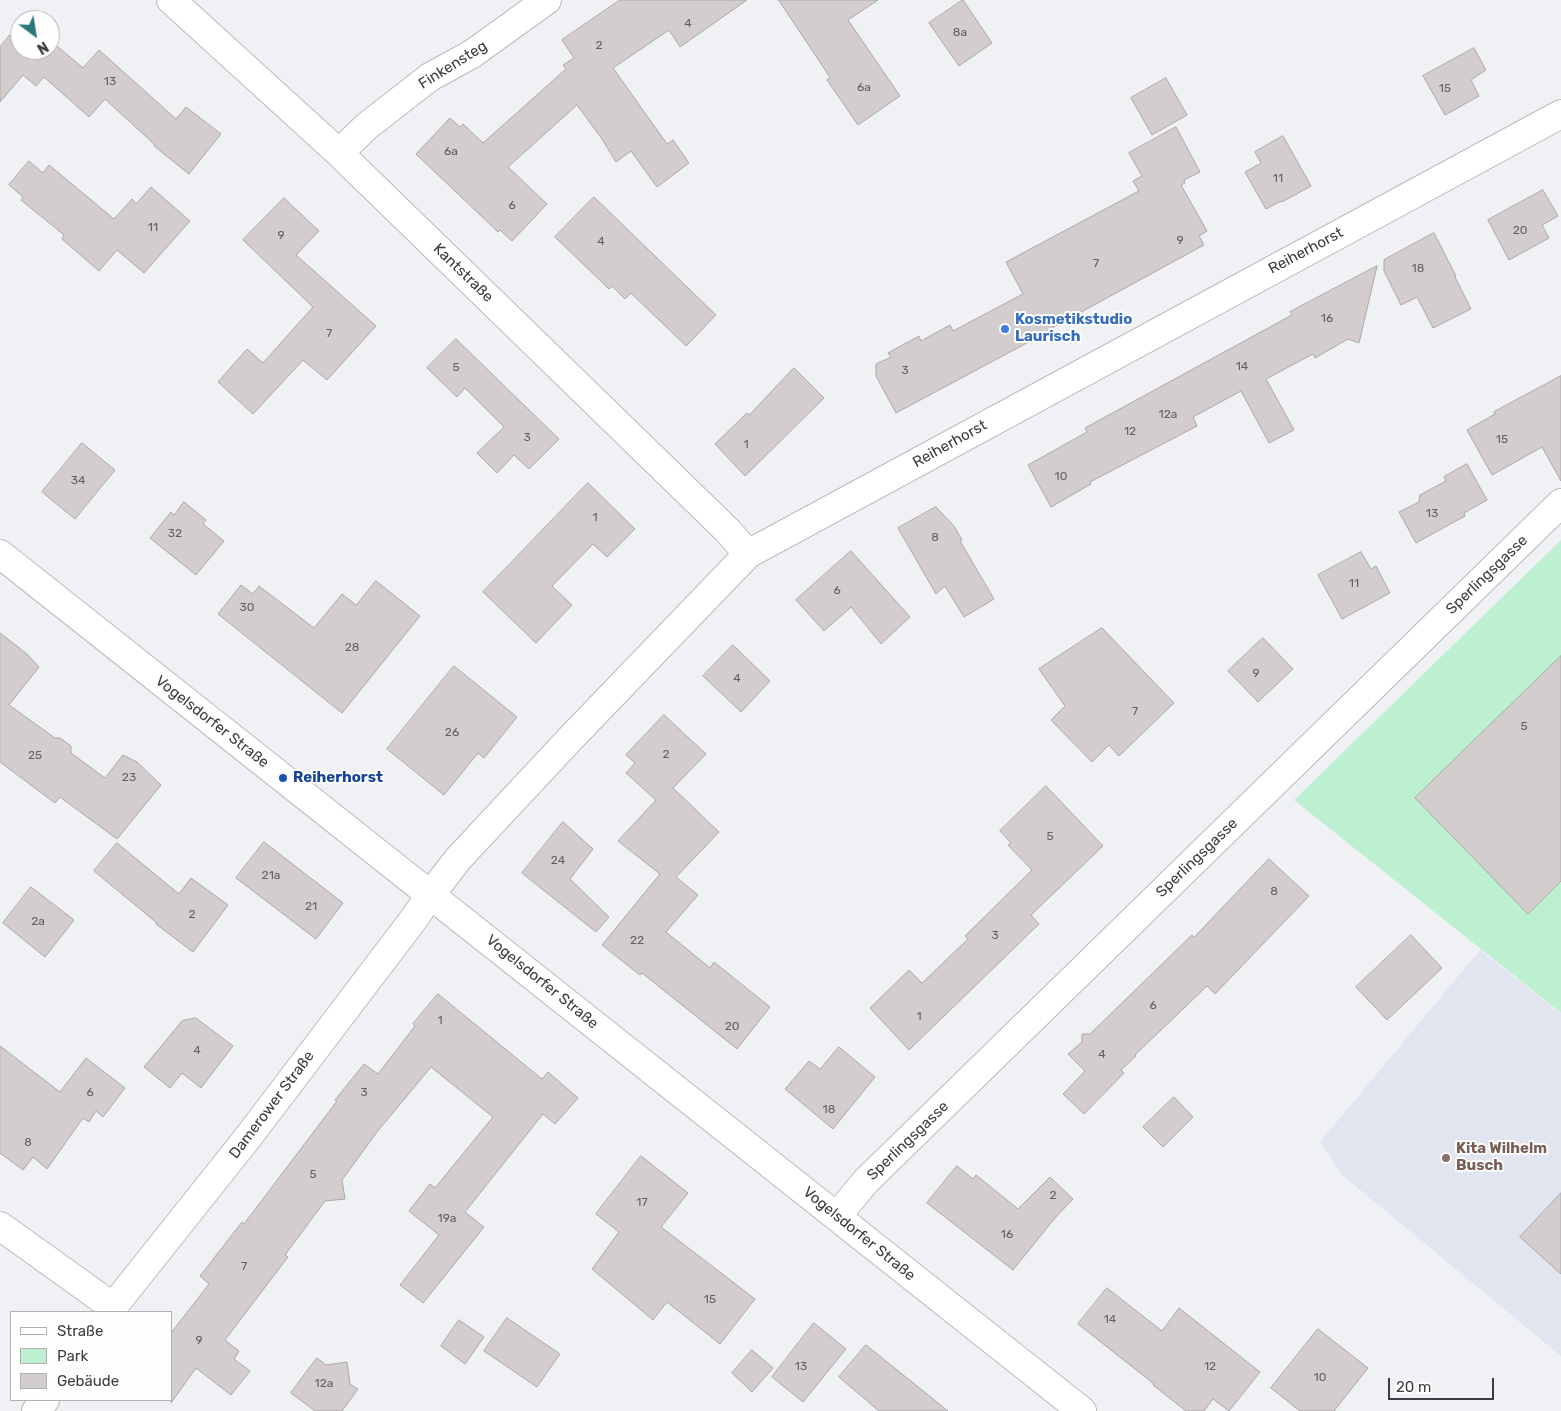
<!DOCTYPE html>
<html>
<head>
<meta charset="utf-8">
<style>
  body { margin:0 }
  #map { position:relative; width:1561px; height:1411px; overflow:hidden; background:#eff1f5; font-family:Rubik,sans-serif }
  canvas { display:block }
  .legend { position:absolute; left:10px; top:1311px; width:162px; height:90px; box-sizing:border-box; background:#fefeff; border:1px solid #b0b1b2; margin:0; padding:6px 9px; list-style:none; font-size:15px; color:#3c3d3e }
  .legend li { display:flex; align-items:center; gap:10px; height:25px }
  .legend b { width:25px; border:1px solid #b0b1b2 }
  .north { position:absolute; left:10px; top:10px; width:50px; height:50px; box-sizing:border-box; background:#fefeff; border:1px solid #b0b1b2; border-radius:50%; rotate:149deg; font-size:14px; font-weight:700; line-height:20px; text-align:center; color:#3c3d3e }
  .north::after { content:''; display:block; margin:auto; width:18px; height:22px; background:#2d777a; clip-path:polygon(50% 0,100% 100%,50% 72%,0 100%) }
  .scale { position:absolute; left:1388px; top:1378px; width:106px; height:22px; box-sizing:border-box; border:2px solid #3c3d3e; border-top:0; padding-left:6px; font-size:15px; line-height:18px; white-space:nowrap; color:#3c3d3e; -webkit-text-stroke:4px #fefeff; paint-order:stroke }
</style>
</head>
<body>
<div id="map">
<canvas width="1561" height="1411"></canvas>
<ul class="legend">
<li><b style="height:6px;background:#fff"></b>Straße</li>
<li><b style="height:14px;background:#bdf0d1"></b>Park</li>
<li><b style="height:14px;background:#d3cecd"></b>Gebäude</li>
</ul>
<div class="north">N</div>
<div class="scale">20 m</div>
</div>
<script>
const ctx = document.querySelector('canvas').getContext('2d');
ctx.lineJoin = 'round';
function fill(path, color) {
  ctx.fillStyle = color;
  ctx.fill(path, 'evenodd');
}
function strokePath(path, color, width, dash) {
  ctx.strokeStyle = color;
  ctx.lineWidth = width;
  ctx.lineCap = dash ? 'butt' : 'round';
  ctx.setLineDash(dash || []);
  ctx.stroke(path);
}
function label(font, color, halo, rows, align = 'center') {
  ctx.font = font + ' Rubik,sans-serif';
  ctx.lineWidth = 4;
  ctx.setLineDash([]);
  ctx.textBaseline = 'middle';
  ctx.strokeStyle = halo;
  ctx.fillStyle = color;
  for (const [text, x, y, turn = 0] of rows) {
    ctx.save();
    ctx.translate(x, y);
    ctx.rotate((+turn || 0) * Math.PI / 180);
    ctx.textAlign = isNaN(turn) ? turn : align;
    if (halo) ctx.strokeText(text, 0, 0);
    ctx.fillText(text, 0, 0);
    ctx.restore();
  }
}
const built = new Path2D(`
  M 1480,950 L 1561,1014 L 1561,1356 L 1342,1175 L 1320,1142 Z`);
const green = new Path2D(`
  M 1561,540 L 1561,1013 L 1294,800 Z`);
const building = new Path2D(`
  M 620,0 L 747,0 L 680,47 L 669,30 L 613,68 L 667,144 L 673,140 L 689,163 L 657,187 L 631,151 L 616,162 L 602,139 L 577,105 L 508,167 L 547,204 L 512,241 L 500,230 L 498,232 L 416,154 L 450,118 L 460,127 L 463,124 L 483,143 L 566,69 L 563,65 L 574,58 L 562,40 Z
  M 779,0 L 878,0 L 848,20 L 900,96 L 858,125 L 827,80 L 830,78 Z
  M 963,0 L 992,43 L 959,66 L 929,23 Z
  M 20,23 L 20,50 L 50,50 L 50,40 L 83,68 L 99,50 L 176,119 L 186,107 L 221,134 L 189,174 L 154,146 L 155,145 L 105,99 L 89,117 L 44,77 L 36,86 L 23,75 L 0,102 L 0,47 Z
  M 1474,48 L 1486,70 L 1471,80 L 1479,96 L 1445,115 L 1423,76 Z
  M 1166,78 L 1187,115 L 1152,135 L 1131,98 Z
  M 1176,127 L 1200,172 L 1184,180 L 1185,183 L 1181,185 L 1207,231 L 1199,236 L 1204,245 L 1052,328 L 1053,329 L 896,413 L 876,376 L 876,364 L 891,357 L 888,353 L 919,336 L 921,341 L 950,325 L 953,331 L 1023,294 L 1006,262 L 1139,191 L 1133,181 L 1142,176 L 1129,153 Z
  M 1283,136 L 1311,186 L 1282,202 L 1281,201 L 1266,209 L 1245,172 L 1261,163 L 1255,152 Z
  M 29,161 L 43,173 L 49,165 L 114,219 L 132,199 L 136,204 L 151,187 L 190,221 L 144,273 L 117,250 L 99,271 L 62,239 L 64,235 L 21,200 L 23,197 L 9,185 Z
  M 1543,190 L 1558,216 L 1542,225 L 1549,238 L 1509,260 L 1488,220 Z
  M 594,197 L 716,315 L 686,346 L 631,293 L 625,299 L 612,286 L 609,289 L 555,237 Z
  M 284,198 L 319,231 L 296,255 L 376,326 L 327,380 L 303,360 L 253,414 L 218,382 L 247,349 L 263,363 L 313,307 L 243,240 Z
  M 1434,233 L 1456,276 L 1455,277 L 1471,309 L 1433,328 L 1417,297 L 1401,305 L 1384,271 L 1384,260 Z
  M 1377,266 L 1359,343 L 1348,339 L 1315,358 L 1313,354 L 1266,379 L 1294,430 L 1269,443 L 1241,391 L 1193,417 L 1197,426 L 1090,482 L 1091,484 L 1051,507 L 1028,465 L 1087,432 L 1085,428 L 1292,315 L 1290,312 Z
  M 456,339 L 559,439 L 529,469 L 514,455 L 497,473 L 477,453 L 504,427 L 465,388 L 457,397 L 427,368 Z
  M 794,368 L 824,398 L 745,476 L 715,444 L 747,413 L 749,415 Z
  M 1561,376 L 1561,481 L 1542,447 L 1492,475 L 1467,430 L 1495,414 L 1494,412 Z
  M 82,443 L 115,470 L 75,519 L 42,492 Z
  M 1467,464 L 1487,500 L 1464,513 L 1465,516 L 1416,543 L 1399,512 L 1419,502 L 1420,495 L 1446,481 L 1444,477 Z
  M 588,483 L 635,529 L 607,557 L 593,544 L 552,586 L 572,605 L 536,643 L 483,592 Z
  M 184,502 L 206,520 L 203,524 L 224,541 L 196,575 L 150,538 L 171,512 L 174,515 Z
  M 936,507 L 954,526 L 962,540 L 960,541 L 994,599 L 964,617 L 945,586 L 936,594 L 898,528 Z
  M 851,551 L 910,617 L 881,644 L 851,607 L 824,631 L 796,600 Z
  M 1361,552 L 1371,569 L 1376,566 L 1390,593 L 1342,619 L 1318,575 Z
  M 376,581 L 420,616 L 342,713 L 218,614 L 241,585 L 253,594 L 259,586 L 314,628 L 342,594 L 356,605 Z
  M 1102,628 L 1174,703 L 1119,756 L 1109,745 L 1092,762 L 1051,720 L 1065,706 L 1039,669 Z
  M 0,633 L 27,654 L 39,667 L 9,705 L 55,738 L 60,738 L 71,746 L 71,753 L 105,778 L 123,755 L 137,762 L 161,785 L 117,839 L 60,797 L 55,803 L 0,762 Z
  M 1263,638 L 1293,669 L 1258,702 L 1228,671 Z
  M 733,645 L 770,681 L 741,712 L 703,676 Z
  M 1561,656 L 1561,881 L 1528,914 L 1415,798 Z
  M 454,666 L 517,717 L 484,758 L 478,753 L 444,795 L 387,749 Z
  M 664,715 L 706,754 L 673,788 L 719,832 L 676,877 L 698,895 L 666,932 L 710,968 L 714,962 L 770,1007 L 737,1049 L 642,973 L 640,975 L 602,945 L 660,874 L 618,841 L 656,800 L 626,773 L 635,763 L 626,755 Z
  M 1046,786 L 1103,846 L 1031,915 L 1039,924 L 909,1050 L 870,1008 L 909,970 L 922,983 L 968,939 L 965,936 L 1032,870 L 1008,845 L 1011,843 L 1000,831 Z
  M 563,822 L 593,849 L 570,879 L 609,917 L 596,932 L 522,873 Z
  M 264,842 L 343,903 L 316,939 L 236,878 Z
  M 117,843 L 179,894 L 191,878 L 228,905 L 193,952 L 156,924 L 157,923 L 94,871 Z
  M 1269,859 L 1309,896 L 1215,994 L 1207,986 L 1135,1055 L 1136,1056 L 1121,1070 L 1124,1073 L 1084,1114 L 1063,1094 L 1085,1071 L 1068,1054 L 1082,1042 L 1082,1034 L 1090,1034 L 1192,935 L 1194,937 Z
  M 31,887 L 74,920 L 45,957 L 3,923 Z
  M 1411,935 L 1442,968 L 1387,1020 L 1356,987 Z
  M 438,994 L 542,1079 L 548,1072 L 578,1098 L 555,1124 L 543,1114 L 465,1212 L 484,1227 L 423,1303 L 400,1285 L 439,1235 L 409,1211 L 430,1184 L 435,1188 L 493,1117 L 431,1067 L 377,1132 L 342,1180 L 345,1199 L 325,1201 L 285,1255 L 288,1257 L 225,1340 L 239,1351 L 234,1359 L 250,1371 L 231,1395 L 196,1368 L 171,1403 L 171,1333 L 209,1284 L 200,1276 L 242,1222 L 244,1224 L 337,1101 L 335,1100 L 364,1064 L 378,1074 L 415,1026 L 413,1024 Z
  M 196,1018 L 233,1046 L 201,1088 L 182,1073 L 170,1088 L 144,1067 L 182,1021 Z
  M 0,1046 L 60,1092 L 86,1058 L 125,1088 L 103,1117 L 96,1111 L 89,1122 L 83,1118 L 47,1169 L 33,1157 L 23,1170 L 0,1153 Z
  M 839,1047 L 875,1077 L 833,1129 L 785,1089 L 809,1061 L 820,1069 Z
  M 1174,1097 L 1193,1117 L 1163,1147 L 1143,1127 Z
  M 641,1156 L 688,1193 L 661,1227 L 755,1299 L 720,1344 L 667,1302 L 653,1320 L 592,1269 L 619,1232 L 596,1214 Z
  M 957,1166 L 973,1179 L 976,1175 L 1018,1209 L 1050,1177 L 1073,1199 L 1055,1218 L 1013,1270 L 927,1203 Z
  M 1561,1193 L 1561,1274 L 1520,1237 Z
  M 1107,1288 L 1162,1331 L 1179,1308 L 1260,1372 L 1229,1411 L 1213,1399 L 1204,1411 L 1186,1411 L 1153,1385 L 1154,1384 L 1078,1324 Z
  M 507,1318 L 560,1354 L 537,1387 L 484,1351 Z
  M 459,1320 L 484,1337 L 465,1364 L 441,1346 Z
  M 814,1323 L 846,1349 L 803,1402 L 772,1377 Z
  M 1318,1329 L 1368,1368 L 1334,1411 L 1300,1411 L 1271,1388 Z
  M 866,1345 L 948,1411 L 879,1411 L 839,1377 Z
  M 752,1350 L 773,1368 L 752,1392 L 732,1373 Z
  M 317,1358 L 326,1365 L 347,1362 L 350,1384 L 358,1389 L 342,1411 L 315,1411 L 291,1393 Z`);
const street = new Path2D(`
  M 171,0 L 339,153 L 728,531 L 748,554
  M 339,153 L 367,126 L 430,77 L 472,54 L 547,0
  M 0,554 L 1082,1411
  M 837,1216 L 866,1181 L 1561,503
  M 0,1226 L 113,1307
  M 109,1312 L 249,1136 L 413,920 L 431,894 L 458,859 L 570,739 L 748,554 L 1561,114
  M 36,1411 L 45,1400`);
const markers = [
  [1005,329,5,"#3f7fe0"],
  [283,778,5,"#1a4fb4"],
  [1446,1158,5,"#8d6e63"]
];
const numberNames = [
  ["4",688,24],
  ["8a",960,33],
  ["2",599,46],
  ["13",110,82],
  ["6a",864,88],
  ["15",1445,89],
  ["6a",451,152],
  ["11",1278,179],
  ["6",512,206],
  ["11",153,228],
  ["20",1520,231],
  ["9",281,236],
  ["9",1180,241],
  ["4",601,242],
  ["7",1096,264],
  ["18",1418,269],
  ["16",1327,319],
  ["7",329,334],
  ["14",1242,367],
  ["5",456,368],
  ["3",905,371],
  ["12a",1168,415],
  ["12",1130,432],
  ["3",527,438],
  ["15",1502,440],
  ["1",746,445],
  ["10",1061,477],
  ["34",78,481],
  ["13",1432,514],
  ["1",595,518],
  ["32",175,534],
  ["8",935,538],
  ["11",1354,584],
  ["6",837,591],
  ["30",247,608],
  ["28",352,648],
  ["9",1256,674],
  ["4",737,679],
  ["7",1135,712],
  ["5",1524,727],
  ["26",452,733],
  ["2",666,755],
  ["25",35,756],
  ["23",129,778],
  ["5",1050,837],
  ["24",558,861],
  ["21a",271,876],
  ["8",1274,892],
  ["21",311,907],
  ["2",192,915],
  ["2a",38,922],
  ["3",995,936],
  ["22",637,941],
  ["6",1153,1006],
  ["1",919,1017],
  ["1",440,1021],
  ["20",732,1027],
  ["4",197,1051],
  ["4",1102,1055],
  ["6",90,1093],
  ["3",364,1093],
  ["18",829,1110],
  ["8",28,1143],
  ["5",313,1175],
  ["2",1053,1196],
  ["17",642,1203],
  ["19a",447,1219],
  ["16",1007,1235],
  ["7",244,1267],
  ["15",710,1300],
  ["14",1110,1320],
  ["9",199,1341],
  ["13",801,1367],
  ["12",1210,1367],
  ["10",1320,1378],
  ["12a",324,1384]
];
const streetNames = [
  ["Finkensteg",453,65,-32],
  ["Reiherhorst",1306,251,-28],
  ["Kantstraße",463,273,44],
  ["Reiherhorst",950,444,-29],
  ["Sperlingsgasse",1487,575,-44],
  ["Vogelsdorfer Straße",212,722,38],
  ["Sperlingsgasse",1197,858,-44],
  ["Vogelsdorfer Straße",542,982,39],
  ["Damerower Straße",272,1105,-53],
  ["Sperlingsgasse",908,1141,-44],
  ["Vogelsdorfer Straße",859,1234,39]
];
const shopNames = [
  ["Kosmetikstudio",1015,320],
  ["Laurisch",1015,337]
];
const transitNames = [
  ["Reiherhorst",293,778]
];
const educationNames = [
  ["Kita Wilhelm",1456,1149],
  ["Busch",1456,1166]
];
fill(built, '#e1e5f0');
fill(green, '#bdf0d1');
fill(building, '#d3cecd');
strokePath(building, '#aca7a6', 1);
strokePath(street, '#babbbf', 30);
strokePath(street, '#fff', 28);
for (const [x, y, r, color] of markers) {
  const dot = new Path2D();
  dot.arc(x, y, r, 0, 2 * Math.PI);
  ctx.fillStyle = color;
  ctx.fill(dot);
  strokePath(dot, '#fefeff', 2);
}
label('12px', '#626162', null, numberNames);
label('15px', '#3c3d3e', '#fefeff', streetNames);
label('bold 15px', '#366cbe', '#fefeff', shopNames, 'left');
label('bold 15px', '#164399', '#fefeff', transitNames, 'left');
label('bold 15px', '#785e54', '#fefeff', educationNames, 'left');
</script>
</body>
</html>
